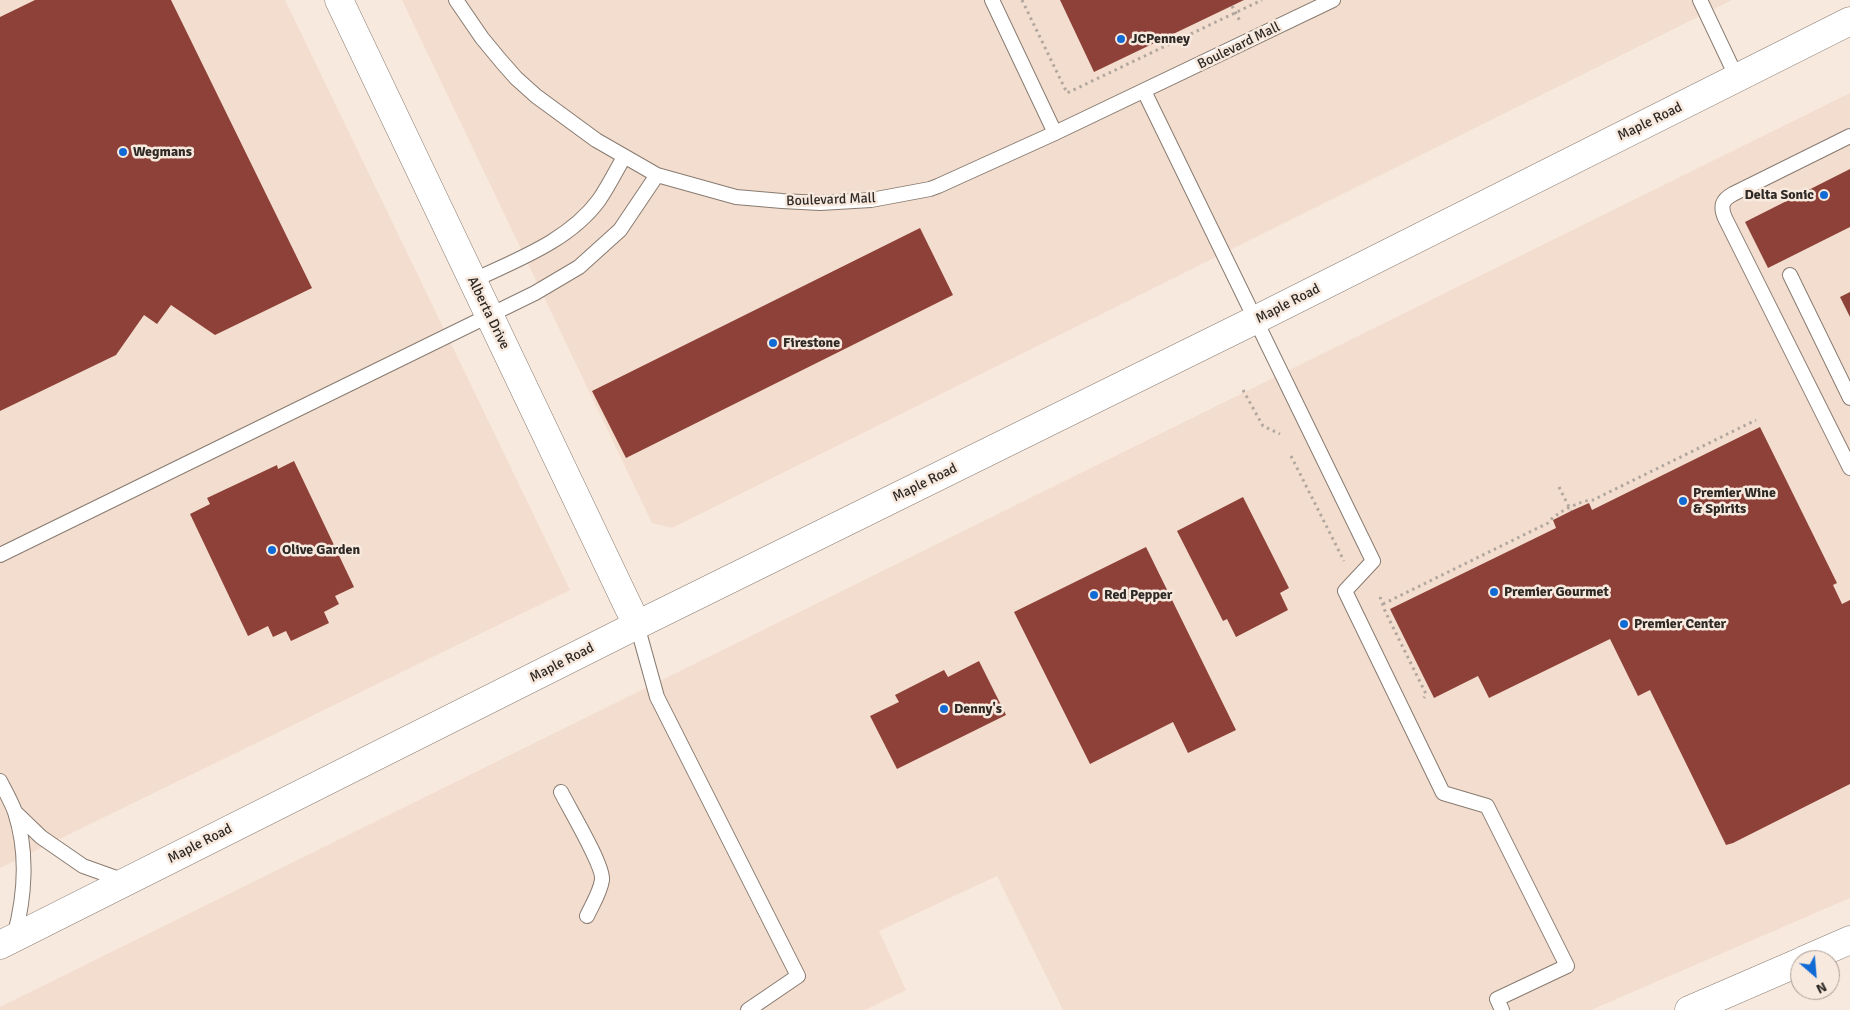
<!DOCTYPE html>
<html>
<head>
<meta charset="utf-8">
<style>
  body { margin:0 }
  #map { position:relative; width:1850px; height:1010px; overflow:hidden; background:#f8e9de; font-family:Signika,sans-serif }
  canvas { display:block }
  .north { position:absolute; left:1790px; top:950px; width:50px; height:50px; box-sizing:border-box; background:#f8e9de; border:1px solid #a79c94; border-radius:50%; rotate:153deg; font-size:14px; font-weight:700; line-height:20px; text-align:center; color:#2e2925 }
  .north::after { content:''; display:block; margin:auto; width:18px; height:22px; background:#116bd4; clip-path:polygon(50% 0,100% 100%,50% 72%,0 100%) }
</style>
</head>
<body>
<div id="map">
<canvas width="1850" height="1010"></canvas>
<div class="north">N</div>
</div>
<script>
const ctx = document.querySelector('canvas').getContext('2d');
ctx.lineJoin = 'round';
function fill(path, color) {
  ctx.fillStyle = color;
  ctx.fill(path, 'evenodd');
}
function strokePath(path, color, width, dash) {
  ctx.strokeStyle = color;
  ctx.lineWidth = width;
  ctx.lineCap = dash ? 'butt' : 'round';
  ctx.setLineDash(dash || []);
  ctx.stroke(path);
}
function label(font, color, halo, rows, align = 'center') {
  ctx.font = font + ' Signika,sans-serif';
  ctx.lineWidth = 5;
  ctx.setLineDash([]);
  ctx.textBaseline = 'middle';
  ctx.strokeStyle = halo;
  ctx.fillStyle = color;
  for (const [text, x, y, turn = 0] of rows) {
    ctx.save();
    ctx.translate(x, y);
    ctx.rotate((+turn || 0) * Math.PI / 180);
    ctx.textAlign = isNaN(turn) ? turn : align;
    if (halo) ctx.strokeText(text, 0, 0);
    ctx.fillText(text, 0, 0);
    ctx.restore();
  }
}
const built = new Path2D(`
  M 0,0 L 285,0 L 570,590 L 0,868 Z
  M 402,0 L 1732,0 L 672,528 L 652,523 Z
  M 1850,93 L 1850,898 L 1591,1010 L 1063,1010 L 997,876 L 879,931 L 906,990 L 865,1010 L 0,1010 L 0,1007 Z`);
const building = new Path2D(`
  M 35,0 L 171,0 L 312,288 L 215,335 L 171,305 L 157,324 L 144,315 L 116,355 L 0,411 L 0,17 Z
  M 1060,0 L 1244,0 L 1094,72 Z
  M 1850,169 L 1850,227 L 1768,268 L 1745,222 Z
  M 920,228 L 953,295 L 626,458 L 592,391 Z
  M 1850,292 L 1850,317 L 1840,297 Z
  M 1760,427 L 1837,583 L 1833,585 L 1842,604 L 1850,600 L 1850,784 L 1733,843 L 1726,845 L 1650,690 L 1638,696 L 1610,639 L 1489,698 L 1478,676 L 1434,698 L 1390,609 L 1556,528 L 1553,520 L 1571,511 L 1589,503 L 1592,510 Z
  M 294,461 L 354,587 L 335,596 L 339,604 L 324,612 L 329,623 L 291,641 L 286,631 L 273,637 L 268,626 L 248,636 L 190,514 L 210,504 L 207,498 L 277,465 L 278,469 Z
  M 1243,497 L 1289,588 L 1280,593 L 1288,610 L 1236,637 L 1227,619 L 1223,621 L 1177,531 Z
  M 1146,547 L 1236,730 L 1188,753 L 1173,722 L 1090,764 L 1014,612 Z
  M 979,661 L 1006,715 L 897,769 L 870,716 L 899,702 L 895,695 L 944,670 L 948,677 Z`);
const path = new Path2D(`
  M 1022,0 L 1067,93 L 1262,0
  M 1232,6 L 1240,21
  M 1243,390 L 1263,426 L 1280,434
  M 1291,456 L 1344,561
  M 1559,487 L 1571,511
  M 1380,597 L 1385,611 L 1426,694 L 1424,698
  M 1383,604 L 1548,523 C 1555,513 1581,500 1593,500 L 1756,420`);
const lane = new Path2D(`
  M 456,0 L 482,38 L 501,61 L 516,78 L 536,96 L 596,140 L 657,175 L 736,197 L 782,201 L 820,203 L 871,200 L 930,189 L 938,186 L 1055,133 L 1333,0
  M 992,0 L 1055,133
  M 1700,0 L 1737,78
  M 1144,91 L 1373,561 L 1345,591 L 1443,793 L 1487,806 L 1567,966 L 1497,999 L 1502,1010
  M 1850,136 L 1733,194 C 1722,200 1720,206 1725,218 L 1850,468
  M 1790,275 L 1850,398
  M 472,281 C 516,260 569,241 599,200 C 608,187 616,171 624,157
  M 0,555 L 535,293 L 579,267 L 620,230 L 657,175
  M 637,625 L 657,697 L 798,976 L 748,1010
  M 0,781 C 5,791 11,801 15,812 C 28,852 25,897 14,937
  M 561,792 C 569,808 604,866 602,880 C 600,893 592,905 587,916
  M 15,812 L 41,837 L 83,866 L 125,881`);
const street = new Path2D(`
  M 1804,960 L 1850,940
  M 1689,1010 L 1800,962`);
const secondary = new Path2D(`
  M 339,0 L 637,625
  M 0,945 L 637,625 L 1255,320 L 1850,21`);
const markers = [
  [1121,39,5,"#116bd4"],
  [123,152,5,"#116bd4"],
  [1824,195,5,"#116bd4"],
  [773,343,5,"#116bd4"],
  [1683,501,5,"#116bd4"],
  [272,550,5,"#116bd4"],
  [1494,592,5,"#116bd4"],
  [1094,595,5,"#116bd4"],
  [1624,624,5,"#116bd4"],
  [944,709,5,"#116bd4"]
];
const poiNames = [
  ["JCPenney",1131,39],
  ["Wegmans",133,152],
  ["Delta Sonic",1814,195,"right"],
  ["Firestone",783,343],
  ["Premier Wine",1693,493],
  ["& Spirits",1693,509],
  ["Olive Garden",282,550],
  ["Premier Gourmet",1504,592],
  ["Red Pepper",1104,595],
  ["Premier Center",1634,624],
  ["Denny's",954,709]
];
const streetNames = [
  ["Boulevard Mall",1239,46,-26],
  ["Maple Road",1650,122,-26],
  ["Boulevard Mall",831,200,-2],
  ["Maple Road",1288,304,-27],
  ["Alberta Drive",488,313,64],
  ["Maple Road",925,483,-26],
  ["Maple Road",562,663,-27],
  ["Maple Road",200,844,-27]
];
fill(built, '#f3ddce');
fill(building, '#8e4138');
strokePath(lane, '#887b71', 16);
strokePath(street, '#887b71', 29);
strokePath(secondary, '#887b71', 29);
strokePath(path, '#b2a79e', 3, [2.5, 4]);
strokePath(lane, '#fff', 14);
strokePath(street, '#fff', 28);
strokePath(secondary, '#fff', 28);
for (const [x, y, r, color] of markers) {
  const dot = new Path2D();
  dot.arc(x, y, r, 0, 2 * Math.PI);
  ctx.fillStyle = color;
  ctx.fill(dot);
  strokePath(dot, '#f8e9de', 2);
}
label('bold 14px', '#2e2925', '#f8e9de', poiNames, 'left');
label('14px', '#2e2925', '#f8e9de', streetNames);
</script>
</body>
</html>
